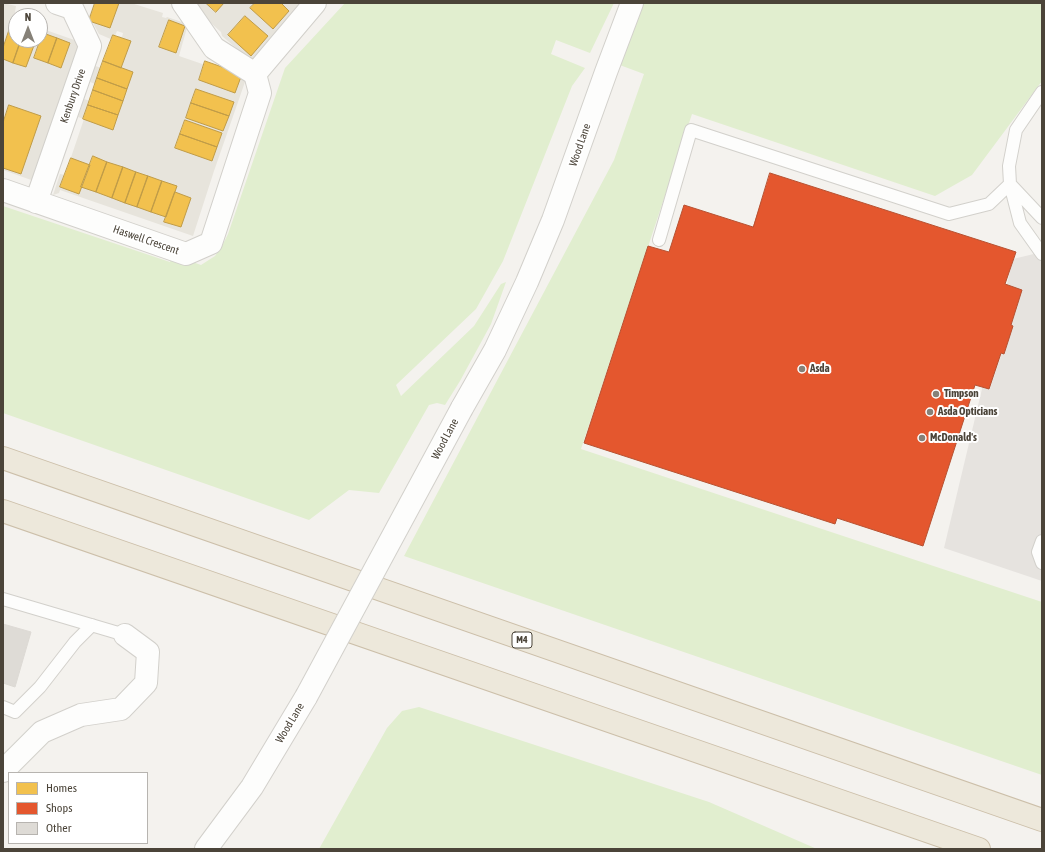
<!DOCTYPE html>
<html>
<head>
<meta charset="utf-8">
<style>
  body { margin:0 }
  #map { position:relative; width:1045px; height:852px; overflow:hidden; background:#f4f2ee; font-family:"Asap Condensed",sans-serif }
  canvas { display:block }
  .frame { position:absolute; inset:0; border:4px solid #4b4439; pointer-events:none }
  .legend { position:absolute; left:8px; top:772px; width:140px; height:72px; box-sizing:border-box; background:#fff; border:1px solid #b7b4b0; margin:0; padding:5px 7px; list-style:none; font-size:12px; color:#4b4439 }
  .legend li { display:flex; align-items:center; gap:8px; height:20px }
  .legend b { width:20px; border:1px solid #b7b4b0 }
  .north { position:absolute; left:8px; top:8px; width:40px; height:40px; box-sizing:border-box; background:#fff; border:1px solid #b7b4b0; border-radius:50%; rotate:0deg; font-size:11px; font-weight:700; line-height:16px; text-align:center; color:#4b4439 }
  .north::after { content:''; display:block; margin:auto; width:14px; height:18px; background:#868178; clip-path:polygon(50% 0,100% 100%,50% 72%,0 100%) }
</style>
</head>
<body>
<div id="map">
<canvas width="1045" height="852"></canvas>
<div class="frame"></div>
<ul class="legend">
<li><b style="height:11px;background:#f2c14e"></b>Homes</li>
<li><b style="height:11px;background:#e4572e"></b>Shops</li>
<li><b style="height:11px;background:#dedbd6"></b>Other</li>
</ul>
<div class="north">N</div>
</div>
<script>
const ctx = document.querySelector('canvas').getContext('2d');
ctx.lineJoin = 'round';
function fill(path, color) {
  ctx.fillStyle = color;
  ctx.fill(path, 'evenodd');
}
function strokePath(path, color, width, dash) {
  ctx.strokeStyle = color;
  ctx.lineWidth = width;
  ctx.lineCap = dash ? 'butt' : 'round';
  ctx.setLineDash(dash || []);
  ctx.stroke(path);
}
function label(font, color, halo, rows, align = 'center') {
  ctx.font = font + ' "Asap Condensed",sans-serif';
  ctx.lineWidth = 4;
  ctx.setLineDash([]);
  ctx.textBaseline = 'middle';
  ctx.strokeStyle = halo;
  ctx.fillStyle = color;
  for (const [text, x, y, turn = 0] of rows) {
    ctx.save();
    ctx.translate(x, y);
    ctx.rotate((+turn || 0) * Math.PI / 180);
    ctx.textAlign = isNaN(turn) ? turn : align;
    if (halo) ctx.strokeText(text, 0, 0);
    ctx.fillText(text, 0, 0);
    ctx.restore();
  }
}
const residential = new Path2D(`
  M 3,3 L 16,6 L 14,18 L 16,19 L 16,40 L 40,40 L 40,28 L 80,42 L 34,181 L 3,170 Z
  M 94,3 L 131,3 L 163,13 L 162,17 L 166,18 L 167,17 L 188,24 L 179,56 L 246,79 L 214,171 L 193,236 L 60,190 L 59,193 L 53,195 L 60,174 L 65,175 L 84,119 L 78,117 L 84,99 L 90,101 L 95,84 L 90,82 L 95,66 L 102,68 L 108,65 L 119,36 L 122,37 L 123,33 L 117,31 L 113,40 L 99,34 L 89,16 Z
  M 193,3 L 299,3 L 307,11 L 254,63 L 222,36 L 221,32 L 203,16 Z`);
const green = new Path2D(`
  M 345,3 L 614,3 L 590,53 L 556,40 L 551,54 L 585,68 L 572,86 L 503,261 L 476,309 L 396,385 L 401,396 L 474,326 L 501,284 L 506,282 L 491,324 L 460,381 L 445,405 L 437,403 L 429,405 L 379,493 L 349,490 L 309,520 L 3,413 L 3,206 L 170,262 L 173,255 L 201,265 L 215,256 L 222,246 L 228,234 L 285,68 Z
  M 642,3 L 1042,3 L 1042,81 L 972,175 L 935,196 L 692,114 L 581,449 L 1042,602 L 1042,775 L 404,556 L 614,160 L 644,74 L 617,64 Z
  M 419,707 L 709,802 L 817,849 L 319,849 L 387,728 L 402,711 Z`);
const parking = new Path2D(`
  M 1042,252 L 1042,581 L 944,548 L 1013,259 Z`);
const homes = new Path2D(`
  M 95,3 L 119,3 L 110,28 L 89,21 Z
  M 206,3 L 224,3 L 216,12 Z
  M 255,3 L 281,3 L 289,11 L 273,29 L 250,8 Z
  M 245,16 L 268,36 L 251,56 L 228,35 Z
  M 169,20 L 185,26 L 176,53 L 159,47 Z
  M 12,22 L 16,24 L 16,40 L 21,40 L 13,63 L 3,59 L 3,48 Z
  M 43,33 L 57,38 L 48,63 L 34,58 Z
  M 113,35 L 131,41 L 121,68 L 103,61 Z
  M 57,38 L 70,43 L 61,68 L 48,63 Z
  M 21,40 L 36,40 L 26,67 L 13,63 Z
  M 103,61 L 133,72 L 127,89 L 97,78 Z
  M 205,61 L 242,74 L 235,93 L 199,80 Z
  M 97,78 L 127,89 L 123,101 L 93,90 Z
  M 196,89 L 234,102 L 229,116 L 191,103 Z
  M 93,90 L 123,101 L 118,115 L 88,105 Z
  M 191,103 L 229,116 L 223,131 L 186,118 Z
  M 9,105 L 41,116 L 21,174 L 3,168 L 3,123 Z
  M 88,105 L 118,115 L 113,130 L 83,119 Z
  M 185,120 L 222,133 L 217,147 L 180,134 Z
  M 180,134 L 217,147 L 212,161 L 175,148 Z
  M 93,156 L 107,162 L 96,192 L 81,187 Z
  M 71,158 L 90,165 L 79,194 L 60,187 Z
  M 107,162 L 123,167 L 112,198 L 96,192 Z
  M 123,167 L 136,172 L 125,203 L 112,198 Z
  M 136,172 L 148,176 L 137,207 L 125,203 Z
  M 148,176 L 162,181 L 151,212 L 137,207 Z
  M 162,181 L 177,186 L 166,217 L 151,212 Z
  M 175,192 L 191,198 L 181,227 L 164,222 Z`);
const shops = new Path2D(`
  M 770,173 L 1016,252 L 1005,284 L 1022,290 L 1011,325 L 1013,326 L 1004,354 L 1001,353 L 989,389 L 975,385 L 923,546 L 837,518 L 835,524 L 584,443 L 648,246 L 669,252 L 684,205 L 753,227 Z`);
const building = new Path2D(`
  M 3,624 L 31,632 L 15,687 L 3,683 Z`);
const service = new Path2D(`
  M 1042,92 L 1016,130 L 1009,166 L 1010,184 L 1020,223 L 1042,254
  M 1011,185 L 1042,218
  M 659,240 L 691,130 L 949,214 L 989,204 L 1010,184
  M 1042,541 L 1038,552 L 1042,563
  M 3,599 L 125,635
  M 3,707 L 15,712 L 40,687 L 75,642 L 92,625`);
const minor = new Path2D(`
  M 183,3 L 214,48 L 255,74
  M 255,74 L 315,3
  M 3,190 L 186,254 L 211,243 L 260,93 L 255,74
  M 36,202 L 90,46 L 72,8 L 57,3
  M 462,408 L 495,350 L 527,282 L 553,220 L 606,72 L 632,3
  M 3,771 L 42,732 L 81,715 L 121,709 L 146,683 L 148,652 L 125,635
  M 206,849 L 252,787 L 306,697`);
const motorway = new Path2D(`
  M 3,458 L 1042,820
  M 3,511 L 979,849`);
const minorBridge = new Path2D(`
  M 306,697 L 462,408`);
const markers = [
  [802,369,4,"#868178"],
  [936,394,4,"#868178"],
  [930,412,4,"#868178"],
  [922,438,4,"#868178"]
];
const shields = [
  [522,640,20]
];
const shieldNames = [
  ["M4",522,640]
];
const streetNames = [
  ["Kenbury Drive",73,96,-71],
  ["Wood Lane",580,145,-71],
  ["Haswell Crescent",146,240,19],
  ["Wood Lane",445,439,-62],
  ["Wood Lane",290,723,-59]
];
const poiNames = [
  ["Asda",810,369],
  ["Timpson",944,394],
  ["Asda Opticians",938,412],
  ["McDonald's",930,438]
];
fill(residential, '#e7e4dc');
fill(green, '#e1eecf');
fill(parking, '#e6e3df');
fill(homes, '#f2c14e');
strokePath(homes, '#c09c48', 1);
fill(shops, '#e4572e');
strokePath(shops, '#b65131', 1);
fill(building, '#dedbd6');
strokePath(building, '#dcd9d4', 1);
strokePath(service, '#d2d0cb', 14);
strokePath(minor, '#d2d0cb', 24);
strokePath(motorway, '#ccbfa9', 24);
strokePath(service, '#fdfdfc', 12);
strokePath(minor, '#fdfdfc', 22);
strokePath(motorway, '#ede8db', 22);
strokePath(minorBridge, '#d2d0cb', 24, []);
strokePath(minorBridge, '#fdfdfc', 22);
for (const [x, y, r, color] of markers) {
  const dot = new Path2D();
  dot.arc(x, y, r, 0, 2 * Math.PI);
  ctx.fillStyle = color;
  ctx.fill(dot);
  strokePath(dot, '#fff', 1.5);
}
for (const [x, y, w] of shields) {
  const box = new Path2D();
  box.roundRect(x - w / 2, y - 8, w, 16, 3);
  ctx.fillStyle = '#fff';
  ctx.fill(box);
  strokePath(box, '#4b4439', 1);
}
label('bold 10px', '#4b4439', null, shieldNames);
label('11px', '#4b4439', '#fff', streetNames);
label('bold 11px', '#4b4439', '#fff', poiNames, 'left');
</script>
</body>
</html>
